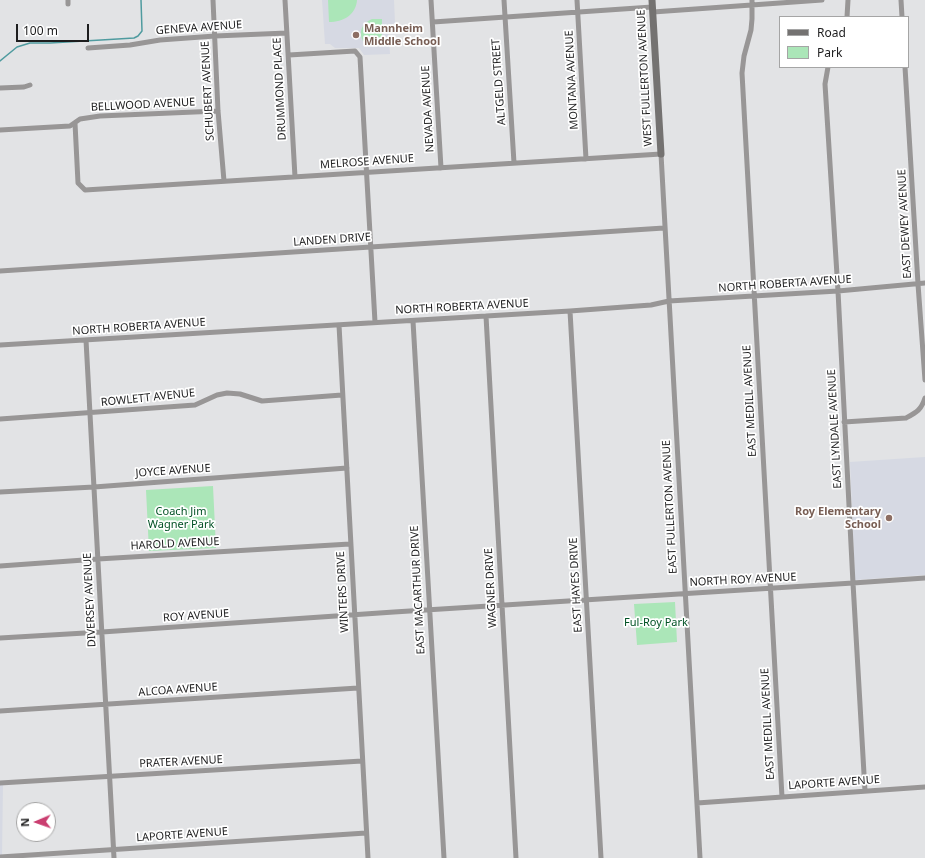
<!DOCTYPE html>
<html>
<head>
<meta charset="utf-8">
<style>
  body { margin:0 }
  #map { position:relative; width:925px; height:858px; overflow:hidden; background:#e2e3e5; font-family:"Noto Sans",sans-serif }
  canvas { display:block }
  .legend { position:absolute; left:779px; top:16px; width:130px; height:52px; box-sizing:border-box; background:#fff; border:1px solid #a5a5a5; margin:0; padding:5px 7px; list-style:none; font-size:12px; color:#1d1d1e }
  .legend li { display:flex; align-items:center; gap:8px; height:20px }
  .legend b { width:20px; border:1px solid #a5a5a5 }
  .north { position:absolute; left:16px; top:802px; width:40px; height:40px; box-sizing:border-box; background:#fff; border:1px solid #a5a5a5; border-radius:50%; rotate:268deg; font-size:11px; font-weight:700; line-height:16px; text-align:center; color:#1d1d1e }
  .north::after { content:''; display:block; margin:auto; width:14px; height:18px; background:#ca3e70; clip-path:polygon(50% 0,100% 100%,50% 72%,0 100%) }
  .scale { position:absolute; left:16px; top:24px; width:73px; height:18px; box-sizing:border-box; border:2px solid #1d1d1e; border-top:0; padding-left:5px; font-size:12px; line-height:14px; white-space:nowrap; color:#1d1d1e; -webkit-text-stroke:3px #fff; paint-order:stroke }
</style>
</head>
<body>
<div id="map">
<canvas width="925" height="858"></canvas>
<ul class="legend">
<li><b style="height:5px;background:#747271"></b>Road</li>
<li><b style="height:11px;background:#abe6b8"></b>Park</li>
</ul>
<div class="north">N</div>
<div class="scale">100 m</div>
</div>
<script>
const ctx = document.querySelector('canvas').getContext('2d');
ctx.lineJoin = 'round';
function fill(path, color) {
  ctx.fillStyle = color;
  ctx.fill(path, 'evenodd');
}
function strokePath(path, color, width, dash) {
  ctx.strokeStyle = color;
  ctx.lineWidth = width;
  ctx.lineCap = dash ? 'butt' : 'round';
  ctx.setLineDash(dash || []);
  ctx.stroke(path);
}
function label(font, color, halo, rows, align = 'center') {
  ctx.font = font + ' "Noto Sans",sans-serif';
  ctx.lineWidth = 3.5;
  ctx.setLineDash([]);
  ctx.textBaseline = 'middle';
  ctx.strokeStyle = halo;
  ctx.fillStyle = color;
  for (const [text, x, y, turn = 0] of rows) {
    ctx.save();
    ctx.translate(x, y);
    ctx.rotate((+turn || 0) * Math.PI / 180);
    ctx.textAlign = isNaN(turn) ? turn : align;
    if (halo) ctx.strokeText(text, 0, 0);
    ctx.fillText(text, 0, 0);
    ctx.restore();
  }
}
const built = new Path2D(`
  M 322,0 L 394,0 L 395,23 L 388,26 L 390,54 L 364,55 L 359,48 L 335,48 L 330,44 L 325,44 Z
  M 925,457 L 925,575 L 855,580 L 850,462 Z
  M 0,783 L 3,783 L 2,858 L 0,858 Z`);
const green = new Path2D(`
  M 328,0 L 357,0 C 356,15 343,22 329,22 Z
  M 372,19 L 382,19 L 382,43 L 380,45 L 363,41 C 358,32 362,23 372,19 Z
  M 213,486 L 216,548 L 149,551 L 146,490 Z
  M 675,602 L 677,642 L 637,645 L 634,604 Z`);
const stream = new Path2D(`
  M 0,61 L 17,47 L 30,43 L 50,43 L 101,40 L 134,38 L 138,36 L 142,31 L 141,0`);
const street = new Path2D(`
  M 68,0 L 68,4
  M 213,0 L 218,111 L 224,181
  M 285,0 L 295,177
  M 431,0 L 441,168
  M 504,0 L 514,163
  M 577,0 L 586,159
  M 752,0 L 752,19 L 751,30 L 744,56 L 742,73 L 782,797
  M 901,0 L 902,17
  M 653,12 L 822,0
  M 847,17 L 848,0
  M 433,22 L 652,7
  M 88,48 L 130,45 L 160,40 L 215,36 L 287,33
  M 289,55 L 355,51 L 360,57 L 375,322
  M 828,67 L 825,84 L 838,291 L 853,583 L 865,791
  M 905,67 L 918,284 L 925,380
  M 0,88 L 24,87 L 30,85
  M 75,123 L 78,183 L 85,190 L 661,154 L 700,858
  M 0,130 L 70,126 L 80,119 L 100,116 L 218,111
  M 0,271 L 664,228
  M 570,311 L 601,858
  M 486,316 L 516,858
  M 413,321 L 444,858
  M 339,325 L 368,858
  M 86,340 L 114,858
  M 0,345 L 570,311 L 651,305 L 669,301 L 838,291 L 925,283
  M 0,419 L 195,405 L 217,395 L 227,393 L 240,394 L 262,401 L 342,395
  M 844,422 L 906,418 C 917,412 921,410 925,398
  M 0,492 L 94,487 L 347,468
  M 0,566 L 98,559 L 350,544
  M 0,638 L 102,632 L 394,612 L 853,583 L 925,578
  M 0,711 L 358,688
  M 0,783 L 362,761
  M 697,803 L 925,787
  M 0,857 L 366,833`);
const secondary = new Path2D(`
  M 652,0 L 661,154`);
const markers = [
  [356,35,4,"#8d6e63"],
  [889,518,4,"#8d6e63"]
];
const streetNames = [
  ["GENEVA AVENUE",199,28,-4],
  ["WEST FULLERTON AVENUE",645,78,-93],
  ["MONTANA AVENUE",572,80,-93],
  ["ALTGELD STREET",499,82,-94],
  ["DRUMMOND PLACE",280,89,-93],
  ["SCHUBERT AVENUE",208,91,-93],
  ["BELLWOOD AVENUE",143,105,-3],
  ["NEVADA AVENUE",428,109,-93],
  ["MELROSE AVENUE",367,162,-4],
  ["EAST DEWEY AVENUE",905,224,-93],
  ["LANDEN DRIVE",332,240,-4],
  ["NORTH ROBERTA AVENUE",785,284,-4],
  ["NORTH ROBERTA AVENUE",462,307,-3],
  ["NORTH ROBERTA AVENUE",139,327,-4],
  ["ROWLETT AVENUE",148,398,-6],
  ["EAST MEDILL AVENUE",750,401,-93],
  ["EAST LYNDALE AVENUE",835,429,-93],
  ["JOYCE AVENUE",173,471,-4],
  ["EAST FULLERTON AVENUE",670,507,-93],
  ["HAROLD AVENUE",175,544,-3],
  ["NORTH ROY AVENUE",743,580,-3],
  ["EAST HAYES DRIVE",576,585,-93],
  ["WAGNER DRIVE",491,588,-93],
  ["EAST MACARTHUR DRIVE",418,590,-93],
  ["WINTERS DRIVE",343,592,-93],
  ["DIVERSEY AVENUE",90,600,-93],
  ["ROY AVENUE",196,616,-4],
  ["ALCOA AVENUE",178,690,-4],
  ["EAST MEDILL AVENUE",768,724,-93],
  ["PRATER AVENUE",181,762,-3],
  ["LAPORTE AVENUE",834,783,-4],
  ["LAPORTE AVENUE",182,835,-4]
];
const educationNames = [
  ["Mannheim",364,29],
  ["Middle School",364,42],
  ["Roy Elementary",881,512,"right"],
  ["School",881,525,"right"]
];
const parkNames = [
  ["Coach Jim",181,512],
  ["Wagner Park",181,525],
  ["Ful-Roy Park",656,623]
];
fill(built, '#d6d9e3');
fill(green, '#abe6b8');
strokePath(stream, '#4f9b9f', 1.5);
strokePath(street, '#989696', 5);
strokePath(secondary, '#747271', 7);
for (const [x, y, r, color] of markers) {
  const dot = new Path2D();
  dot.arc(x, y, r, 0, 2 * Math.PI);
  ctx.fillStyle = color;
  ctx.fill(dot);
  strokePath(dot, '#fff', 1.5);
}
label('11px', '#1d1d1e', '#fff', streetNames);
label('bold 11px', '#785e54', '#fff', educationNames, 'left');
label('11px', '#005124', '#fff', parkNames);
</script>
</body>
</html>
